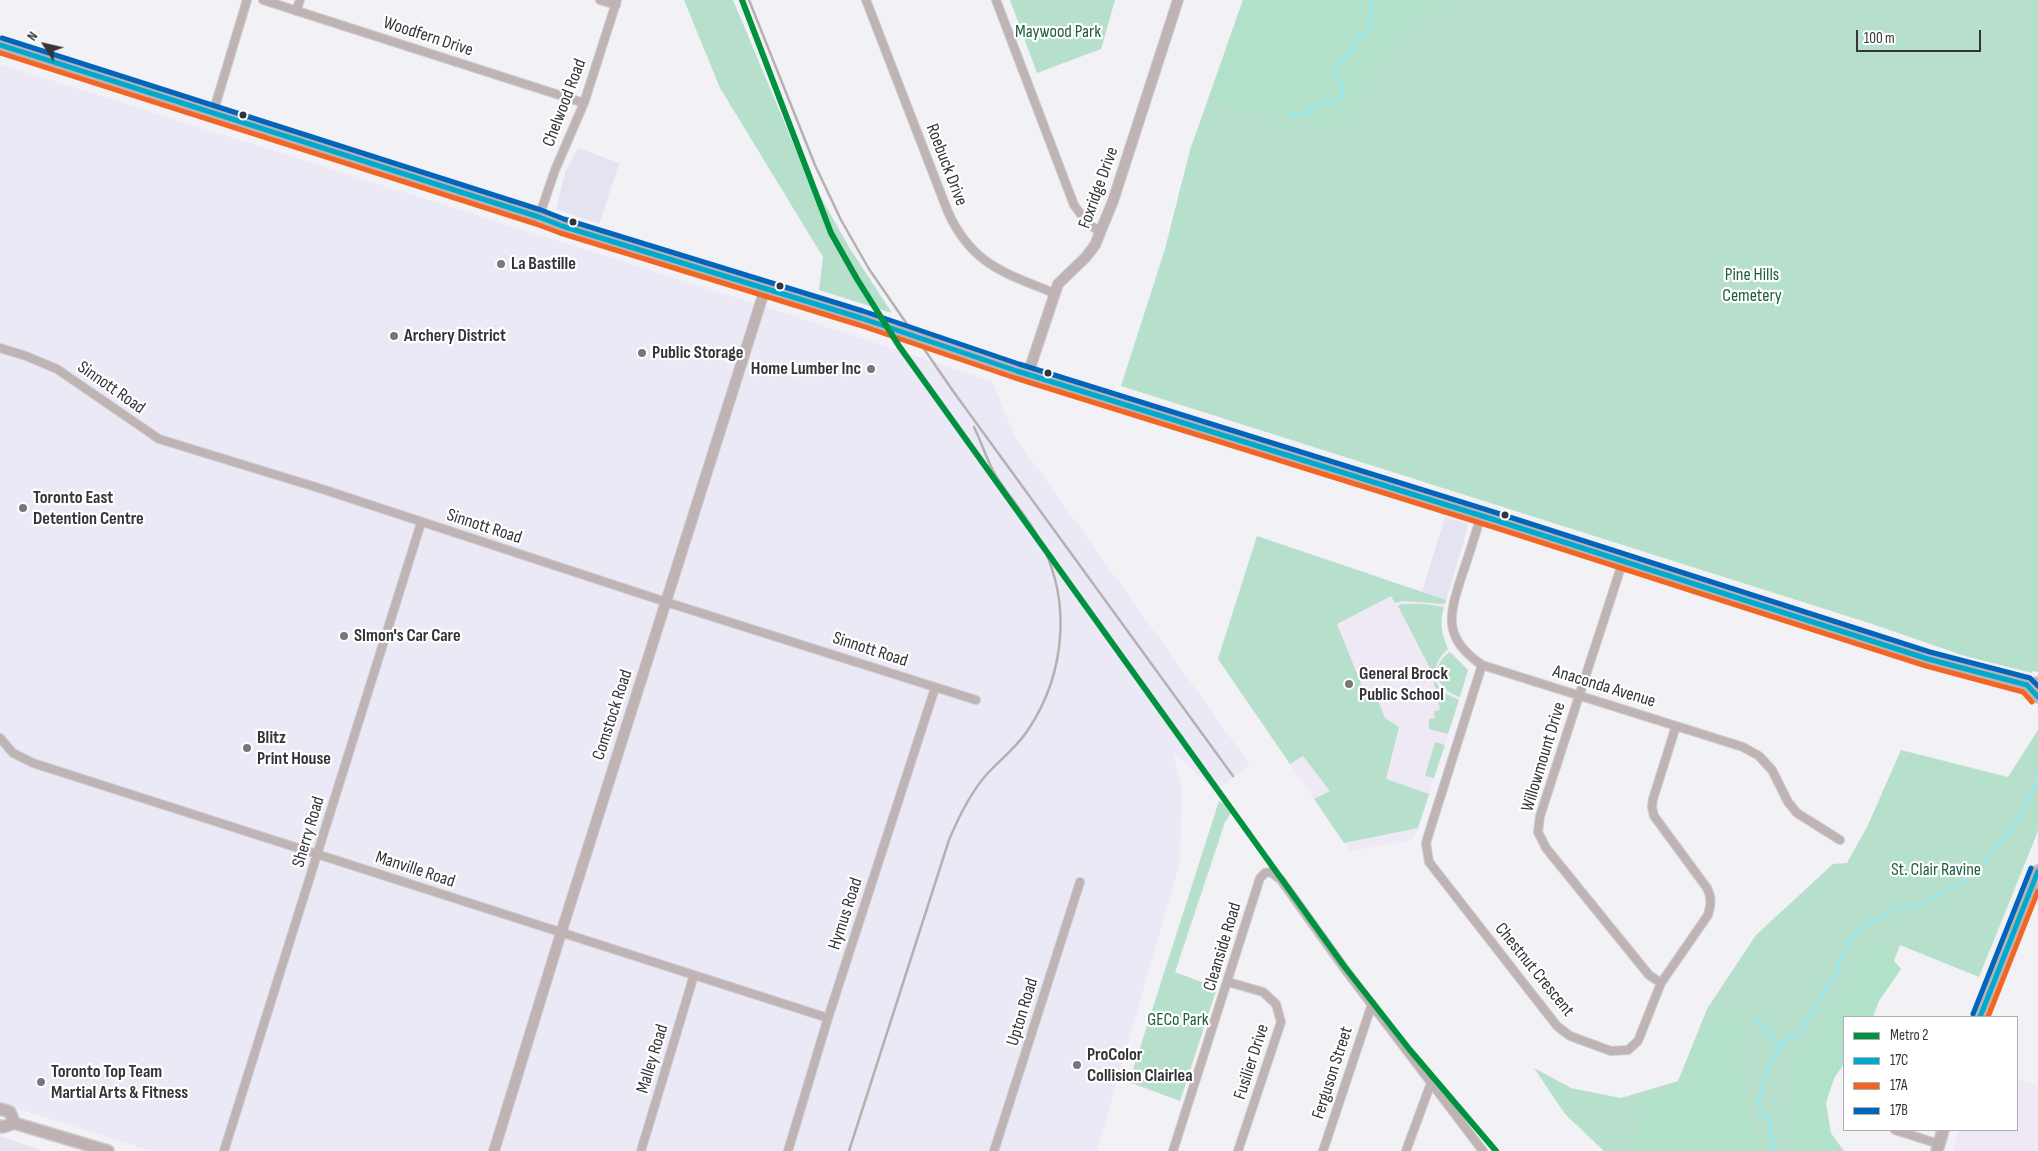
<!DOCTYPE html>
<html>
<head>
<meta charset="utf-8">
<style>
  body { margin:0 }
  #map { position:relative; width:2038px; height:1151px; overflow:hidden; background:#f1f1f6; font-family:"Sofia Sans Condensed",sans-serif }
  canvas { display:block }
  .legend { position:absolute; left:1843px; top:1016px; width:175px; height:115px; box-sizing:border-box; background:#fff; border:1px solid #aeaeb0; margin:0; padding:6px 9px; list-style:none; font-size:15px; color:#353539 }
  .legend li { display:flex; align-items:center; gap:10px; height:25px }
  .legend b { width:25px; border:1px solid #aeaeb0 }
  .north { position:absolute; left:20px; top:20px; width:50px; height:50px; -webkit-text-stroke:4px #fff; paint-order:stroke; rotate:305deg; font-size:14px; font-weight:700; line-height:20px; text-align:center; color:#353539 }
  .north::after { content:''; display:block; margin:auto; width:18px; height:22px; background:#353539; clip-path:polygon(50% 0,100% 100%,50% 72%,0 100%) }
  .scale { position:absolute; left:1856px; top:30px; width:125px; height:22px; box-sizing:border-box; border:2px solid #353539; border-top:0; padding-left:6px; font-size:15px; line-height:18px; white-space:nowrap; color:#353539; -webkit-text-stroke:4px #fff; paint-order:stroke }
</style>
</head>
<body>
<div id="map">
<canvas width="2038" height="1151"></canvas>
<ul class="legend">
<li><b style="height:6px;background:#00923f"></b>Metro 2</li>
<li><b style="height:6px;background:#00a9ce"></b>17C</li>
<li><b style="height:6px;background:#f26522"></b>17A</li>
<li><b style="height:6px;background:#0065bd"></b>17B</li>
</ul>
<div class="north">N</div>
<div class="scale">100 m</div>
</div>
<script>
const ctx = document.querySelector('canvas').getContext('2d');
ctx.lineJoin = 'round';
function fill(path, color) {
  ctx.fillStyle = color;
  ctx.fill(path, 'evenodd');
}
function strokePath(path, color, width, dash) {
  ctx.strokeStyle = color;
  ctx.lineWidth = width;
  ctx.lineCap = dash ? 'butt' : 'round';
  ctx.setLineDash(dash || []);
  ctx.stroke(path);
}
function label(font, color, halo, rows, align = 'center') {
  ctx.font = font + ' "Sofia Sans Condensed",sans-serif';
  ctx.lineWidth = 4.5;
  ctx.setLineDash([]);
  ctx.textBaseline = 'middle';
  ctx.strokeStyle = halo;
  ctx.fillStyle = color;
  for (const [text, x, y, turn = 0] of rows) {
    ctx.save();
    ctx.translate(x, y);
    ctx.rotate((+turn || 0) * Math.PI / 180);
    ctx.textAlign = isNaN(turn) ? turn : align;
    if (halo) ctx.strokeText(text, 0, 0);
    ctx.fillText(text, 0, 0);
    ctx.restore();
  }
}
const built = new Path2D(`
  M 578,148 L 619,163 L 599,224 L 556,209 L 565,173 Z
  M 1445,517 L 1467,524 L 1467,530 L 1446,600 L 1422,592 Z
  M 0,1136 L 43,1151 L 0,1151 Z`);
const industrial = new Path2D(`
  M 0,64 L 747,301 L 992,381 L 1015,437 L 1250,765 L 1215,791 L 1172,750 L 1182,789 L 1180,862 L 1097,1151 L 151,1151 L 0,1103 Z`);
const education = new Path2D(`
  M 1257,536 L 1446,600 L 1441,618 L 1441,632 L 1449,651 L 1468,670 L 1418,828 L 1412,840 L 1350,851 L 1218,659 Z
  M 2017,1079 L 2038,1086 L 2038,1151 L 1952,1151 L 1959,1130 L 2017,1130 Z`);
const green = new Path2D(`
  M 684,0 L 733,0 L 801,162 L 849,247 L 892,313 L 819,290 L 823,257 L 720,88 Z
  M 1010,0 L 1115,0 L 1101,49 L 1037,73 Z
  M 1243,0 L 2038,0 L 2038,672 L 2033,671 L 2032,673 L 1965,656 L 1869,623 L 1121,386 L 1165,249 L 1190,150 Z
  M 1257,536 L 1446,600 L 1445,604 L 1403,601 L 1395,603 L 1391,596 L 1337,624 L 1368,701 L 1377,698 L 1385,718 L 1399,727 L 1386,779 L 1429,794 L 1418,828 L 1344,843 L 1314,799 L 1330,791 L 1303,756 L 1290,764 L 1218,659 Z
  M 1402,604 L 1424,604 L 1444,607 C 1439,624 1442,634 1448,649 C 1438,657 1436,664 1434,676 L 1398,606 Z
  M 1450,652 L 1468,670 L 1460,697 C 1437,690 1428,667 1450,652 Z
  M 1434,682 L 1436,682 L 1442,692 L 1459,700 L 1448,734 L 1429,729 L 1429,719 L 1435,718 L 1434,711 L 1440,710 Z
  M 2038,730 L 2038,831 L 1979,977 L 1900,945 L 1873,1017 L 1844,1017 L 1844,1064 L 1834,1078 L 1826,1103 L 1831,1133 L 1844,1151 L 1604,1151 L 1565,1114 L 1534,1068 L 1571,1088 L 1621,1098 L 1678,1081 L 1707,1009 L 1756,935 L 1833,864 L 1847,863 L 1868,825 L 1901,750 L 2008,777 Z
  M 1435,742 L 1445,745 L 1434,778 L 1425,776 Z
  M 1219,801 L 1233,810 L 1225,822 L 1175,972 L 1217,988 L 1180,1101 L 1129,1082 Z`);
const forest = new Path2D(`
  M 1243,0 L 1453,0 L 1435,6 L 1407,27 L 1400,29 L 1388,54 L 1368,76 L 1361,94 L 1348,115 L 1336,124 L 1313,125 L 1281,115 L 1237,109 L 1209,98 Z
  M 1870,942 L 1884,949 L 1901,969 L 1868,1017 L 1844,1017 L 1844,1051 L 1820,1117 L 1841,1151 L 1787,1151 L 1790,1130 L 1795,1057 L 1827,1015 L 1855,969 L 1862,952 Z
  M 1722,1008 L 1743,1014 L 1738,1062 L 1747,1113 L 1757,1151 L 1636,1151 L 1646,1102 L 1686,1079 L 1706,1028 Z`);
const stream = new Path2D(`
  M 1290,114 L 1307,113 L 1317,105 L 1336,101 L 1342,96 L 1344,90 L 1336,76 L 1336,68 L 1350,53 L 1358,37 L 1370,28 L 1372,0
  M 1756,1021 L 1764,1026 L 1780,1047
  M 1774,1151 L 1769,1118 L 1761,1114 L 1759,1100 L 1769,1064 L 1788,1037 L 1796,1035 L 1801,1031 L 1837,971 L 1838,965 L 1846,952 L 1847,944 L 1859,929 L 1897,909 L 1923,903 L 1962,882 L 1969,876 L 1976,872 L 2016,823 L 2038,780`);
const minor = new Path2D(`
  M 263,0 L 584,103
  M 600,0 L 616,5
  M 866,0 L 948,212 C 972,265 1005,273 1054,293
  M 996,0 L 1074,205 L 1088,224 L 1101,232
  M 296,11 L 300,0
  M 213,113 L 247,0
  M 539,217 L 555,170 L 584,103 L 617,0
  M 0,348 L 26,356 L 57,369 L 159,439 L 322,489 L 666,602 L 976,700
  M 1481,516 C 1475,535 1469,555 1462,575 C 1449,615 1442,638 1482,665 L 1743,747 L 1759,756 L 1772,770 L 1788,802 L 1797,813 L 1840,840
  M 1623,561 L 1540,816 L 1538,832 L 1546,848 L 1649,975 L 1661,983
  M 1482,665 L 1429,833 L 1426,843 L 1429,862 L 1557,1026 L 1570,1036 L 1611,1051 L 1628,1050 L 1638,1041 L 1661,983 L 1708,915 C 1711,904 1712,898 1707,888 L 1654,816 L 1652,807 L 1653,799 L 1676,726
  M 0,738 L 13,753 L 33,763 L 828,1018
  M 1228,982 L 1263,992 L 1276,1004 L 1281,1022 L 1238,1151
  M 1895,1130 L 1939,1144
  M 224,1151 L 421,523
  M 641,1151 L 694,975
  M 788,1151 L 828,1018 L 935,688
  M 994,1151 L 1080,882
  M 1173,1151 L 1260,878 L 1265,873 L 1271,872 L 1281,880 L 1347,972 L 1483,1151
  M 1323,1151 L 1372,1004
  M 1406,1151 L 1431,1083`);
const tertiary = new Path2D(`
  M 1028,374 L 1058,284 L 1086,257 L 1095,245 L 1113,201 L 1178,0
  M 494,1151 L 561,933 L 765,289`);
const secondary = new Path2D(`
  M 0,45 L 539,217 L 562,226 L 861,318 L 1017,371 L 1495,520 L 1928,659 L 2027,685 L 2038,683
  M 2027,685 L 2038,697
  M 1980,1017 L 2038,871
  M 0,1109 L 10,1112 L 14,1123
  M 0,1126 L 3,1127 L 14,1123 L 108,1151
  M 1937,1151 L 1943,1130`);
const rail = new Path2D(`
  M 749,0 L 815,165 L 841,220 L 869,269 L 953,391 L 1233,776
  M 849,1151 L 949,840 C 959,816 970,793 987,774 C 1001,759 1017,747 1028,730 C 1066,673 1072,599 1039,539 C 1027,516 1009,497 996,476 C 987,461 982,443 974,427`);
const bus1 = new Path2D(`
  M 0,45 L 539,217 L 562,226 L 861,318 L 1017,371 L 1495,520 L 1928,659 L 2027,685 L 2038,697
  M 1980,1017 L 2038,871`);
const bus2 = new Path2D(`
  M 0,53 L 536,224 L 560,233 L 859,325 L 1015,378 L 1493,527 L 1926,666 L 2023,692 L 2032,702
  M 1988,1017 L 2038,891`);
const bus3 = new Path2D(`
  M 2,38 L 541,210 L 564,219 L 863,311 L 1019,364 L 1497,513 L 1930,652 L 2030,678 L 2038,686
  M 1973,1014 L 2031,868`);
const metro1 = new Path2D(`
  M 742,0 L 831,233 L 857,279 L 899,346 L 1344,966 L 1410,1050 L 1496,1151`);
const markers = [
  [243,115,4.5,"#353539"],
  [573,222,4.5,"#353539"],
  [501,264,5,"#77777b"],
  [780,286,4.5,"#353539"],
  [394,336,5,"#77777b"],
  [642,353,5,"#77777b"],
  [871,369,5,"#77777b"],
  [1048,373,4.5,"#353539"],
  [23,508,5,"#77777b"],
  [1505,515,4.5,"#353539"],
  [344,636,5,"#77777b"],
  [1349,684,5,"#77777b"],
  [247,748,5,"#77777b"],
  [1077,1065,5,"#77777b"],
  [41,1082,5,"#77777b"]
];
const parkNames = [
  ["Maywood Park",1058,32],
  ["Pine Hills",1752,275],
  ["Cemetery",1752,296],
  ["St. Clair Ravine",1936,870],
  ["GECo Park",1178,1020]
];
const streetNames = [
  ["Woodfern Drive",428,37,18],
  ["Chelwood Road",565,103,-69],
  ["Roebuck Drive",946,165,69],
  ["Foxridge Drive",1099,188,-70],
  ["Sinnott Road",111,388,35],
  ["Sinnott Road",484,527,18],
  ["Sinnott Road",870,650,18],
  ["Anaconda Avenue",1604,687,17],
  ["Comstock Road",613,715,-72],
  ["Willowmount Drive",1544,757,-73],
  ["Sherry Road",309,832,-73],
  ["Manville Road",415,870,18],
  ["Hymus Road",846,914,-72],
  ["Cleanside Road",1223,947,-73],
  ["Chestnut Crescent",1534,970,51],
  ["Upton Road",1023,1012,-73],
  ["Malley Road",653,1059,-73],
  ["Fusilier Drive",1252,1062,-72],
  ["Ferguson Street",1333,1073,-72]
];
const poiNames = [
  ["La Bastille",511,264],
  ["Archery District",404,336],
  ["Public Storage",652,353],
  ["Home Lumber Inc",861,369,"right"],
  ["Toronto East",33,498],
  ["Detention Centre",33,519],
  ["SImon's Car Care",354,636],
  ["General Brock",1359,674],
  ["Public School",1359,695],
  ["Blitz",257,738],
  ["Print House",257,759],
  ["ProColor",1087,1055],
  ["Collision Clairlea",1087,1076],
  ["Toronto Top Team",51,1072],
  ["Martial Arts & Fitness",51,1093]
];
fill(built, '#e4e4f0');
fill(industrial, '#ece9f7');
fill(education, '#efe8f5');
fill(green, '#b6e0cb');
fill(forest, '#b1e1c9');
strokePath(stream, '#96e9f4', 2.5);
strokePath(minor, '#cccccf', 10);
strokePath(tertiary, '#cccccf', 12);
strokePath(secondary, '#cccccf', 14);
strokePath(minor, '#bfb3b3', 8);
strokePath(tertiary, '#bfb3b3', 10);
strokePath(secondary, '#beb1b2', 11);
strokePath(rail, '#b6b0b1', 2.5);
strokePath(bus1, '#00a9ce', 5);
strokePath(bus2, '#f26522', 5);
strokePath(bus3, '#0065bd', 5);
strokePath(metro1, '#00923f', 6);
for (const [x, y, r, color] of markers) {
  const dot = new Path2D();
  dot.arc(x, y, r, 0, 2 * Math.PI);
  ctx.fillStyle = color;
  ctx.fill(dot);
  strokePath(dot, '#fff', 2);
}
label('18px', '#1d5e3f', '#fff', parkNames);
label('18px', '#353539', '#fff', streetNames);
label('bold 18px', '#353539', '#fff', poiNames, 'left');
</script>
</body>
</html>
